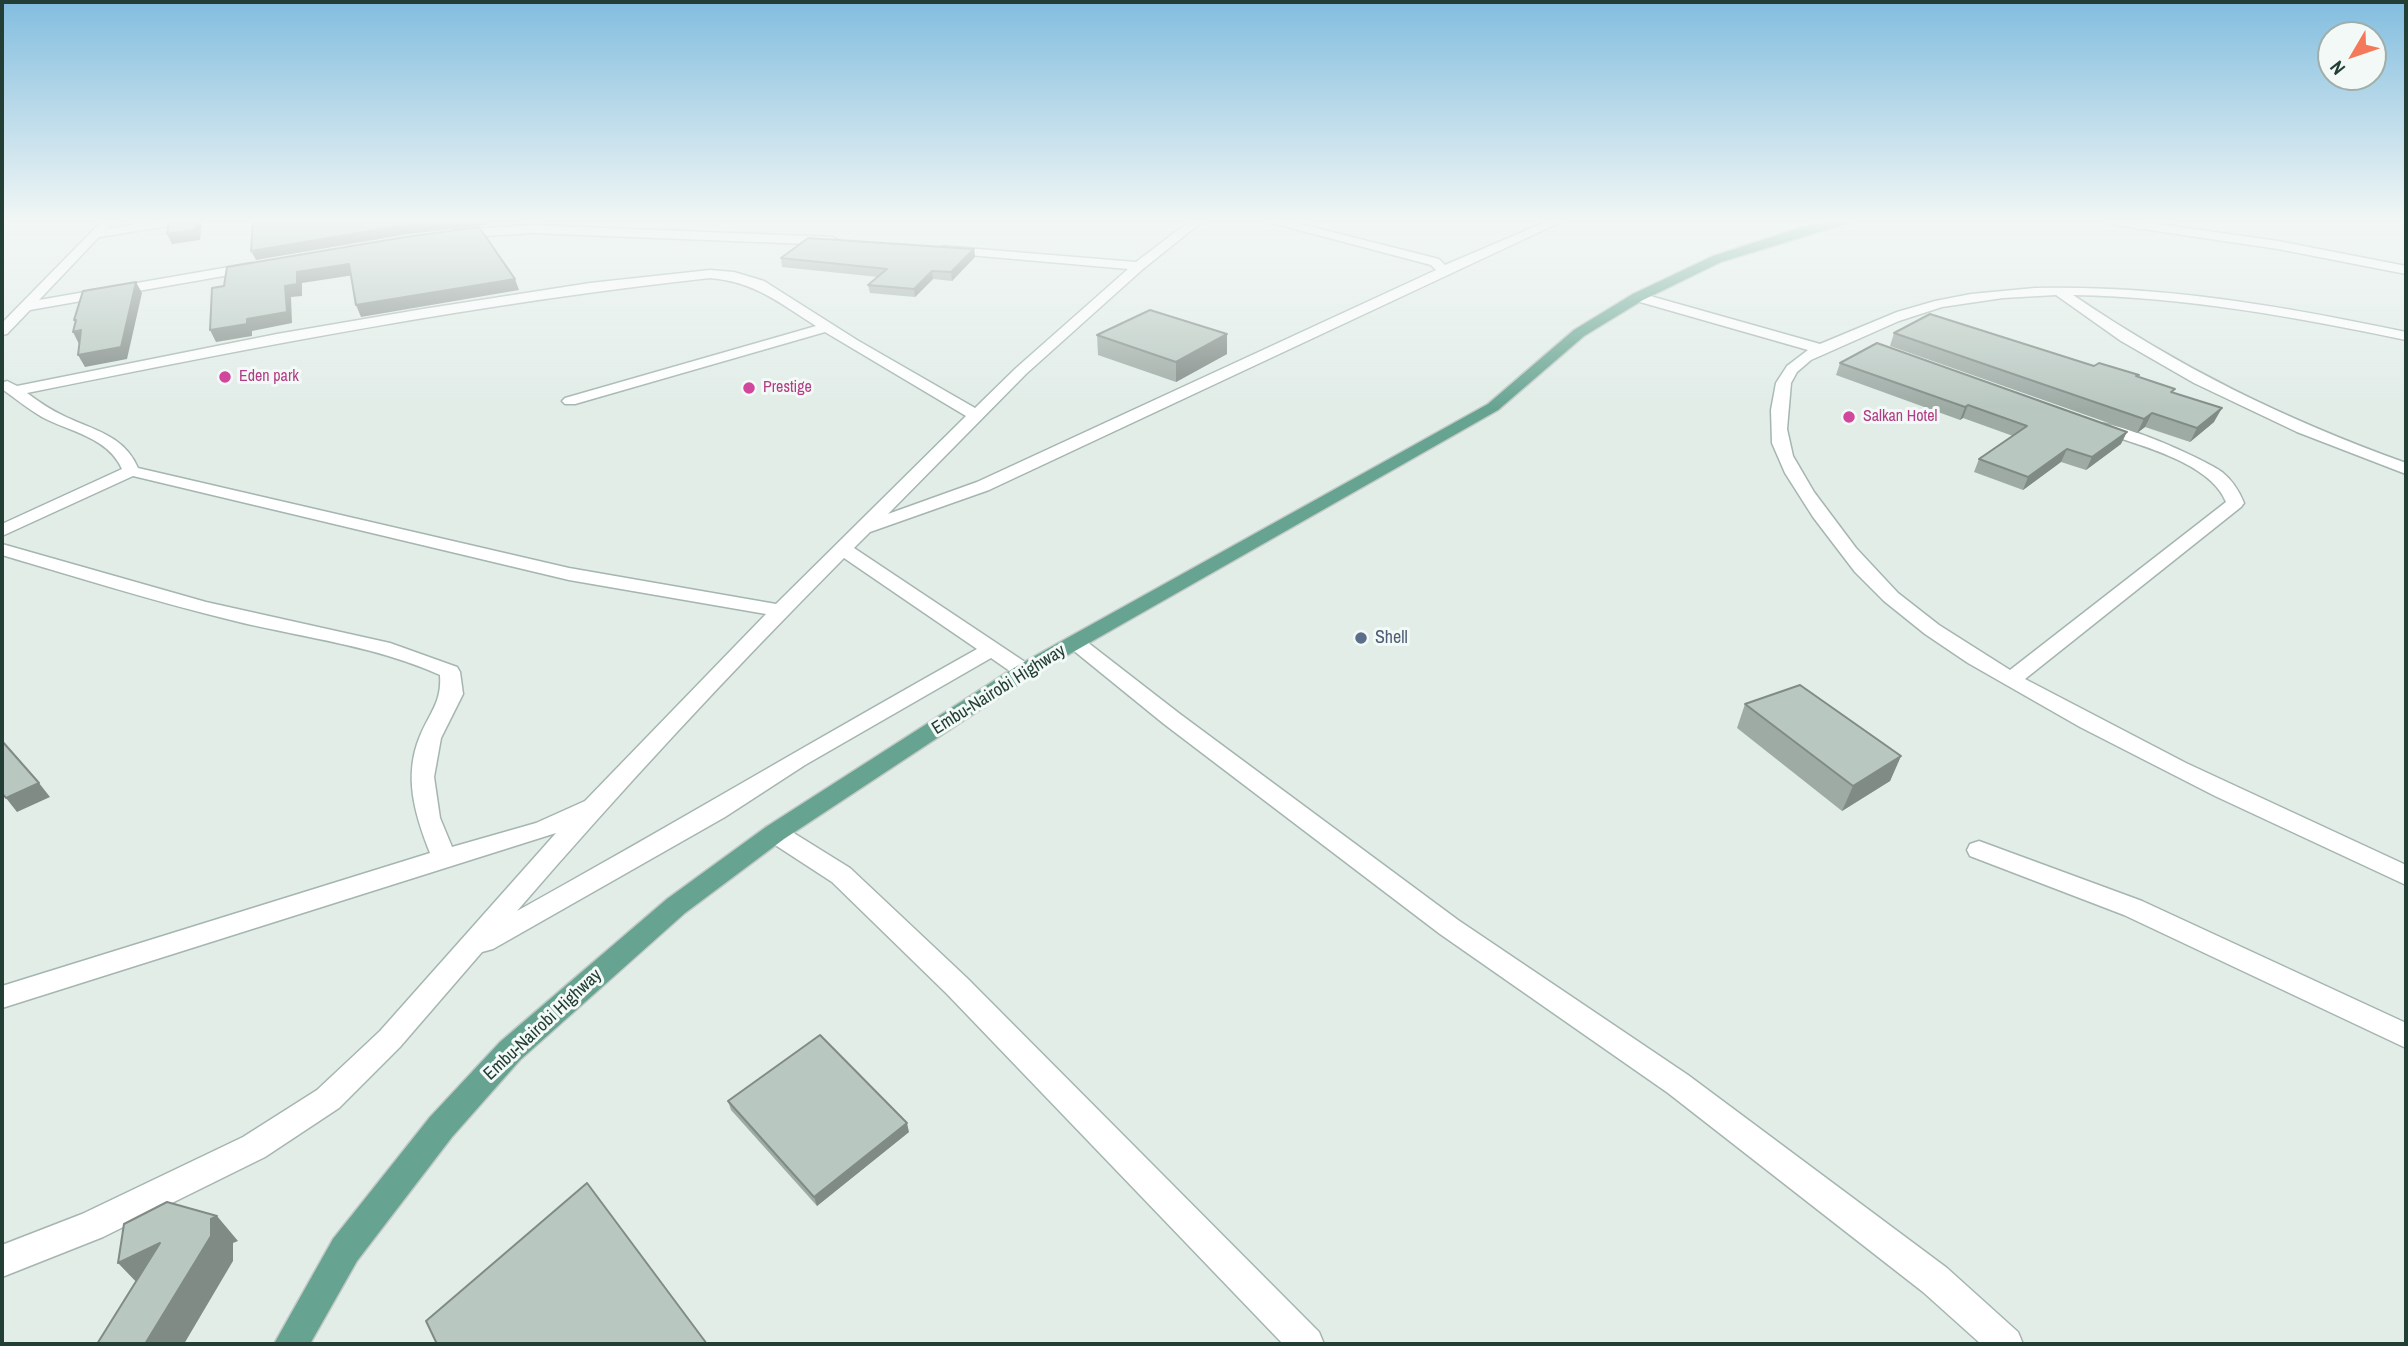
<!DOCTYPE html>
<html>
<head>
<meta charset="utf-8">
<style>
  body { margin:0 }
  #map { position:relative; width:2408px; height:1346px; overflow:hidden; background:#e2ede8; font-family:"Archivo Narrow",sans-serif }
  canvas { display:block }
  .frame { position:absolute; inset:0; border:4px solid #223e35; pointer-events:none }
  .north { position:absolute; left:2317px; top:21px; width:70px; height:70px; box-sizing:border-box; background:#f3f9f6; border:2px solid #9faea9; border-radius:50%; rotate:231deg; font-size:19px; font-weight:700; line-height:28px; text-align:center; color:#223e35 }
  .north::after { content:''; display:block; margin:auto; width:24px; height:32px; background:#f3795a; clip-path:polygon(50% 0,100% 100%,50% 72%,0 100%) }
</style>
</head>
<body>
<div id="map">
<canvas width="2408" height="1346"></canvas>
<div class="frame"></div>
<div class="north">N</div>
</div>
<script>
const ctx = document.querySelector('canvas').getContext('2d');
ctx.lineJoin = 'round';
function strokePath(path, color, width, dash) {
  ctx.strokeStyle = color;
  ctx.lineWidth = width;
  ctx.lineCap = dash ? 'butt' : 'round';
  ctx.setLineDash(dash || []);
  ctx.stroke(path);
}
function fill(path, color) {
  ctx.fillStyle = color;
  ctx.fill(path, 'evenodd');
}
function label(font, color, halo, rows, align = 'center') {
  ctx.font = font + ' "Archivo Narrow",sans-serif';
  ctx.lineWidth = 6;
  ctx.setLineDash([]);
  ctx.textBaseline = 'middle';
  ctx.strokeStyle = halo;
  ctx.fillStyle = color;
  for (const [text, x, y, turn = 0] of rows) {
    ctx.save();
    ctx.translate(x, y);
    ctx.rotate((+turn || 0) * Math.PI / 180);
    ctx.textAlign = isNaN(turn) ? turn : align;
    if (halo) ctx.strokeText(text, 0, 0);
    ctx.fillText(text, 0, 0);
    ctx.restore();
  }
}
const minor = new Path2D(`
  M 102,221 L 114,221 L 107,229 L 155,221 L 181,221 L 175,225 L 99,237 L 39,300 L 252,263 L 258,267 L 252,271 L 30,310 L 7,334 L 2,335 L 2,323 Z
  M 1190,221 L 1203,221 L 1143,269 L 1026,374 L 888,514 L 977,482 L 1436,270 L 1431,265 L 1272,223 L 1270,221 L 1289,221 L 1439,259 L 1445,265 L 1548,221 L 1563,221 L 989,490 L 870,532 L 854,548 L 1031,666 L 1034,671 L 1031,676 L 1017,676 L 991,658 L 805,765 L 725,817 L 493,949 L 482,952 L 400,1047 L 339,1108 L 265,1157 L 103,1237 L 2,1277 L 2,1245 L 82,1214 L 243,1137 L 317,1090 L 380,1031 L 556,833 L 2,1008 L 2,986 L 430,853 C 415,815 403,776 420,736 C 430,712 442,702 440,675 C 376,646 306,638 239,622 C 159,603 80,578 2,555 L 2,544 L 206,602 L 390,643 L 457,667 L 460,672 L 463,694 L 441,738 L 434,777 L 440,818 L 452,847 L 536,823 L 585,801 L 766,614 L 569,580 L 133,476 L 2,536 L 2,524 L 122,469 C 108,437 70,432 42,417 C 28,409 15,398 2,389 L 2,383 L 7,381 L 17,386 L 277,334 L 423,309 L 590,283 L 710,270 L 734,272 L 764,281 L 857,340 L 975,408 L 1016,368 L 1128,269 L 946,253 L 942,252 L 942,246 L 1136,262 ZM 710,278 C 755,282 778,302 816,326 L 565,398 L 562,401 L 565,404 L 575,404 L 825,332 L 966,416 L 776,604 L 569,568 L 138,468 C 124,435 93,430 64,416 C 51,410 39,402 27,393 C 254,347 480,303 710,278 ZM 844,558 L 977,649 C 823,735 672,825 517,911 C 622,789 731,672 844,558 Z
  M 2109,221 L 2137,221 L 2278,241 L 2406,266 L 2406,274 L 2278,249 L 2115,225 Z
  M 532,225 L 833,237 L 839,241 L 833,245 L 532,233 L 453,238 L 447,234 L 453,230 Z
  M 2035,288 C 2162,285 2283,306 2406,332 L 2406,340 C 2295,317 2186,297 2073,295 C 2180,368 2284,419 2406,463 L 2406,474 L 2297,432 L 2194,383 L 2121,341 L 2056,295 L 2003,298 L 1942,307 L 1899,321 L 1811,360 L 1797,372 L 1791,383 L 1787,429 L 1793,456 L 1814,492 L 1856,548 L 1898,593 L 1939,625 L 2010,670 L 2226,502 C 2210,461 2134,444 2095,430 L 2093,427 L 2095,424 C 2115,419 2204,459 2222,472 C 2233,481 2239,491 2244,503 L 2241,507 L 2025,679 L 2186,763 L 2406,865 L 2406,885 L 2215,796 L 2080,727 L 1968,663 L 1925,634 L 1884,601 L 1855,572 L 1813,517 L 1785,473 L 1772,443 L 1771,410 L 1776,383 L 1787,366 L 1808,350 L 1633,300 L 1631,297 L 1638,293 L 1643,294 L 1820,344 L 1897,312 L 1935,301 L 1971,294 Z
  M 1075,636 L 1082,638 L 1180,714 L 1458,920 L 1688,1075 L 1947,1268 L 2018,1332 L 2023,1344 L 1981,1344 L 1923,1292 L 1668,1093 L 1440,934 L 1164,724 L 1068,646 L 1065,642 L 1068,638 Z
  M 775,824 L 784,827 L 850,868 L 967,978 L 1319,1332 L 1324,1344 L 1283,1344 L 947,994 L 832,882 L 766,839 L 763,833 L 766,827 Z
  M 1979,841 L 2142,901 L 2406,1023 L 2406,1048 L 2124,915 L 1970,856 L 1967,850 L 1970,844 Z`);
const primary = new Path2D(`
  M 1833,221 L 1854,221 L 1721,262 L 1643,300 L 1584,336 L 1498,410 L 1031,676 L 784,839 L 685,913 L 520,1060 L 452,1137 L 357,1261 L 310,1344 L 274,1344 L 333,1239 L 430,1117 L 500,1042 L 667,899 L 766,827 L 1017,666 L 1488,404 L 1574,330 L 1633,294 L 1713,256 L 1803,227 Z`);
const wall = new Path2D(`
  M 974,249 L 975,257 L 952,281 L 933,279 L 915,297 L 870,293 L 868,285 L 878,277 L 782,267 L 781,258 Z
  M 1894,333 L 2139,375 L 2138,377 L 2173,393 L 2214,422 L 2190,442 L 2145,427 L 2137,433 L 1890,346 Z
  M 1227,334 L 1227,354 L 1176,382 L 1098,355 L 1097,335 Z
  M 1840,363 L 2121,444 L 2086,470 L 2061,462 L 2023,490 L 1974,472 L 1979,459 L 2013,436 L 1963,418 L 1960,420 L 1836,375 Z
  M 1745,704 L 1901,756 L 1890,781 L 1842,811 L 1737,728 Z
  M 728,1101 L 909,1132 L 817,1206 L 731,1110 Z`);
const shadedWall = new Path2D(`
  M 196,221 L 202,221 L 200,240 L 172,244 L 167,234 Z
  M 439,221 L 486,221 L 487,225 L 409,234 L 256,260 L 251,251 L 405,225 Z
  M 974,249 L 975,257 L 952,281 L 951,272 Z
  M 349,264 L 354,275 L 302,283 L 302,296 L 291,297 L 292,323 L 252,331 L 252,336 L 216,342 L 210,330 L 247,319 L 285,286 L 297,272 Z
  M 932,271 L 933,279 L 915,297 L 914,289 Z
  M 515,279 L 519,290 L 361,317 L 356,305 Z
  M 136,282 L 142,293 L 127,359 L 85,367 L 78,355 Z
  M 74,320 L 76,320 L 88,342 L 79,344 L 73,332 L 80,331 Z
  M 1227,334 L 1227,354 L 1176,382 L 1176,362 Z
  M 1968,405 L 1963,418 L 1960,420 L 1965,407 Z
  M 2222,408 L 2214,422 L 2190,442 L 2197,428 Z
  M 2152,413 L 2145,427 L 2137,433 L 2144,419 Z
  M 2127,432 L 2121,444 L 2086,470 L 2092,457 Z
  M 2067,449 L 2061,462 L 2023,490 L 2028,477 Z
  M 1901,756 L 1890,781 L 1842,811 L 1853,786 Z
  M 39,783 L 50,797 L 17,812 L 6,798 Z
  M 907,1123 L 909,1132 L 817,1206 L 814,1197 Z
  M 217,1216 L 238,1241 L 233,1243 L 233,1261 L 184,1344 L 145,1344 L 211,1219 Z
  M 160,1243 L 142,1288 L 118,1263 Z`);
const building = new Path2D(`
  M 169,221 L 196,221 L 195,230 L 167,234 Z
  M 253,221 L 439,221 L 405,225 L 251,251 Z
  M 479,227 L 515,279 L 356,305 L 349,264 L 297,272 L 297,284 L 285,286 L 287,312 L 247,319 L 247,324 L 210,330 L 212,288 L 224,286 L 227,267 L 405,237 Z
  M 808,238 L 974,249 L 951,272 L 932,271 L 914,289 L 868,285 L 887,269 L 781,258 Z
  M 136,282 L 121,347 L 78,355 L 81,330 L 73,332 L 76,320 L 74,320 L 83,291 Z
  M 1150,310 L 1227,334 L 1176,362 L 1097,335 Z
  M 1930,314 L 2094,366 L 2099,363 L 2139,375 L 2136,376 L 2175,389 L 2171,392 L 2222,408 L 2197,428 L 2152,413 L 2144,419 L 1894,333 Z
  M 1877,343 L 2127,432 L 2092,457 L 2067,449 L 2028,477 L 1979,459 L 2027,426 L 1968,405 L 1965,407 L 1840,363 Z
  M 1800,685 L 1901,756 L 1853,786 L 1745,704 Z
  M 2,741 L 39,783 L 6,798 L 2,793 Z
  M 820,1035 L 907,1123 L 814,1197 L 728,1101 Z
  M 587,1183 L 707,1344 L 437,1344 L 426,1321 Z
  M 167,1202 L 217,1216 L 211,1219 L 211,1236 L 145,1344 L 97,1344 L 160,1243 L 118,1263 L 124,1224 Z`);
const markers = [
  [225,377,7,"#d1479c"],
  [749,388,7,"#d1479c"],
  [1849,417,7,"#d1479c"],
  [1361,638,7,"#5c6f8a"]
];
const farHotelnames = [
  ["Eden park",239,377],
  ["Prestige",763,388],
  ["Salkan Hotel",1863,417]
];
const serviceNames = [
  ["Shell",1375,638]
];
const streetNames = [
  ["Embu-Nairobi Highway",999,690,-32],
  ["Embu-Nairobi Highway",543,1025,-43]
];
strokePath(minor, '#a5b5af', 3);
strokePath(primary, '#c1c9c6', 3);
fill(minor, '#fff');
fill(primary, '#66a390');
fill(wall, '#9eaba5');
fill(shadedWall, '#818b86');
fill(building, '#b8c7c0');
strokePath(building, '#818b86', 2);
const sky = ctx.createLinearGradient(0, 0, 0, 409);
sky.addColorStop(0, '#82bddf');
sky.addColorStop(0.54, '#f2f7f5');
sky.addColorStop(1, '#f2f7f500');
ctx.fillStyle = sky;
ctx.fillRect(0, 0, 2408, 409);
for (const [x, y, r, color] of markers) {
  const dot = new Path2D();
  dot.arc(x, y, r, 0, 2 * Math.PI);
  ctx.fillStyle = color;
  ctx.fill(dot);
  strokePath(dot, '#f3f9f6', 2.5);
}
label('16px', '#b23c85', '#f3f9f6', farHotelnames, 'left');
label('18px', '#4e5e75', '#f3f9f6', serviceNames, 'left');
label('18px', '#223e35', '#f3f9f6', streetNames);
</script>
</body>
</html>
